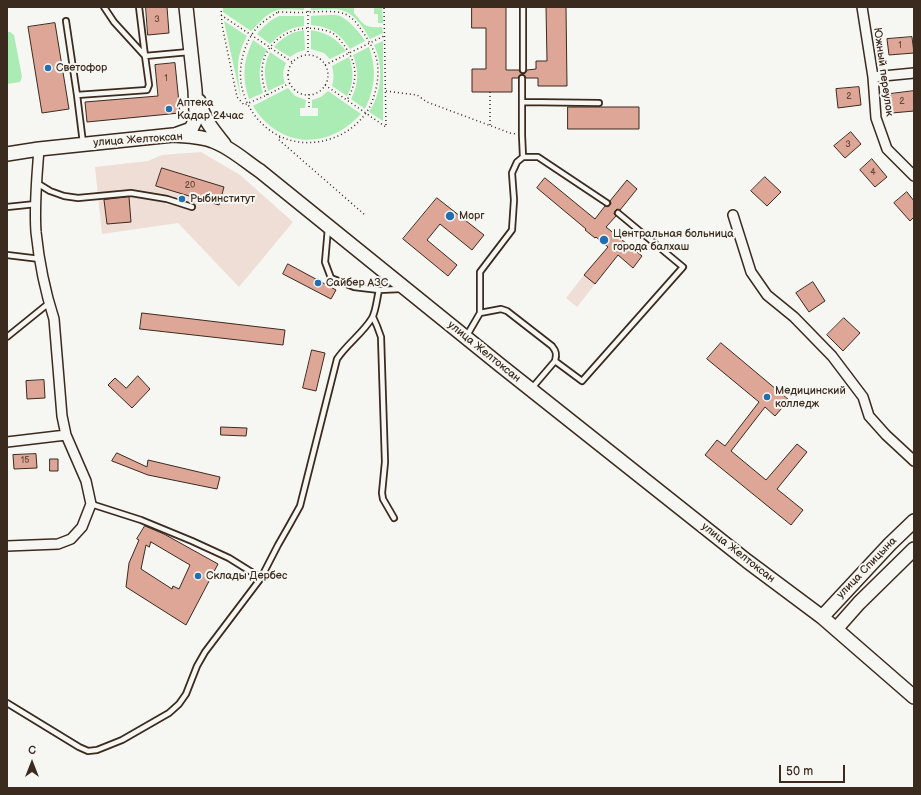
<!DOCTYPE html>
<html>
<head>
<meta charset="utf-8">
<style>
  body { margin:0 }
  #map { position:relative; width:921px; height:795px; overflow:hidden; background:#f6f6f2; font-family:"Balsamiq Sans",sans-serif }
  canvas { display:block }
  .frame { position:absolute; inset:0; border:8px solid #3b2a1e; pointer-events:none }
  .north { position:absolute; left:12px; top:743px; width:40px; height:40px; -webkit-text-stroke:3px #f6f6f2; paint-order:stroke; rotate:0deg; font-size:11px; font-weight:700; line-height:16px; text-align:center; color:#3b2a1e }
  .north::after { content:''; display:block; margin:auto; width:14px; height:18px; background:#3b2a1e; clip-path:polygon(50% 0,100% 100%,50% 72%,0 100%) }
  .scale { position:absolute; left:779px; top:765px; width:66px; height:18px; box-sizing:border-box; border:2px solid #3b2a1e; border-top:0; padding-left:5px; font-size:12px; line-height:14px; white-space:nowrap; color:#3b2a1e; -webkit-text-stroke:3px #f6f6f2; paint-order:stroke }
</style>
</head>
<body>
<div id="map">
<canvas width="921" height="795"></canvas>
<div class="frame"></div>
<div class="north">С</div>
<div class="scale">50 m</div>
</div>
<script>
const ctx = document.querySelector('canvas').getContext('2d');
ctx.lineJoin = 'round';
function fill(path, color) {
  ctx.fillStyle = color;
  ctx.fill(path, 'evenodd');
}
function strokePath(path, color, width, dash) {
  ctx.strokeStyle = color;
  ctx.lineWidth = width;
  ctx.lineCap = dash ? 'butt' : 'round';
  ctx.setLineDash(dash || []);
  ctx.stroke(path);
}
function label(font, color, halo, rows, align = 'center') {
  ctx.font = font + ' "Balsamiq Sans",sans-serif';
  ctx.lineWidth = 4;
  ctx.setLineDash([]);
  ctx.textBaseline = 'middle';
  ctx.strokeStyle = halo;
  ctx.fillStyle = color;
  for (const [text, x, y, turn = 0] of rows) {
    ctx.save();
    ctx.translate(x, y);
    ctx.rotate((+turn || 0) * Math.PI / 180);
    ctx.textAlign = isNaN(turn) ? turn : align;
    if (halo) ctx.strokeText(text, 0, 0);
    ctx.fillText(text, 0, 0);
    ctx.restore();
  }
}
const built = new Path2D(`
  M 201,152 L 240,175 L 293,222 L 239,287 L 178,223 L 102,234 L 95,167 L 148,161 L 162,155 Z
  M 584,275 L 595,284 L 577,307 L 566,298 Z`);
const green = new Path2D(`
  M 223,7 L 304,7 L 304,10 C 296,10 282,8 275,11 C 266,14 258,24 251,31 L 223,12 Z
  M 311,7 L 382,7 L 383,23 L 378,23 L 378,14 L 374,14 L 374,8 L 354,8 L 354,13 C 365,26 365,28 382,27 L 383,33 L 370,39 C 364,28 354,13 341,10 C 332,8 320,10 311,10 Z
  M 279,16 L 304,16 L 304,26 C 288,28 281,33 270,44 L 257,34 C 263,27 270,20 279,16 Z
  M 311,16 C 317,16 335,14 340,16 C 349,20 360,33 365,41 L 350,49 C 340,33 330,27 311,25 Z
  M 224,21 L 247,36 C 235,57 237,74 241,97 L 240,95 Z
  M 304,30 L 305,50 L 298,52 L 290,57 L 274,47 C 283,37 292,32 304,30 Z
  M 311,30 C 327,33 336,38 346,51 L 330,59 L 324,53 L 311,49 Z
  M 7,32 L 10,32 L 14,35 L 22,77 L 20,82 L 7,84 Z
  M 253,40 L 267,50 C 258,63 258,78 263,93 L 249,99 C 242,78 243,61 253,40 Z
  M 383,41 L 383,121 L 369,112 C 382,93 384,66 374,45 Z
  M 369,47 C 377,70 375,88 365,109 L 351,99 C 359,84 359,71 353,55 Z
  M 270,52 L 286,63 C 283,70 282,75 285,83 L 268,91 C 264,75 263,67 270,52 Z
  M 349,57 C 354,71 354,84 347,96 L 332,86 C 334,79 334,74 332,66 Z
  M 288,88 L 295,96 L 306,100 L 305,108 L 300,108 L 300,116 L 318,116 L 318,108 L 312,108 L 312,100 L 321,97 L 328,91 L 361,114 C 327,151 279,148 253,106 Z`);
const building = new Path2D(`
  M 146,7 L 167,7 L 169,33 L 148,35 Z
  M 472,7 L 506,7 L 506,70 L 519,70 L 520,72 L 523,74 L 526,72 L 527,70 L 536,69 L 536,61 L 547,61 L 546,7 L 566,7 L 567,86 L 538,86 L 538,78 L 526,78 L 524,75 L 522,74 L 519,76 L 518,78 L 512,78 L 512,92 L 472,92 L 472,69 L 486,69 L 486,28 L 472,28 Z
  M 55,23 L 69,109 L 42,113 L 28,27 Z
  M 912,37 L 914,53 L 889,55 L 887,39 Z
  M 175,63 L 180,113 L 87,122 L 85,102 L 158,96 L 155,65 Z
  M 859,87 L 861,105 L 838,108 L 836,89 Z
  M 914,91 L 914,111 L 892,113 L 890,94 Z
  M 568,107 L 639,107 L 639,129 L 568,129 Z
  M 851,132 L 861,144 L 845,158 L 834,146 Z
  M 872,159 L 887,177 L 875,187 L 860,170 Z
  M 162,168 L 224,187 L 219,205 L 156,186 Z
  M 765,177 L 781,192 L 767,206 L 751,191 Z
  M 545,178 L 595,219 L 605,206 L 608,206 L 610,205 L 611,203 L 610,201 L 627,180 L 637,189 L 620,210 L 617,209 L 615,211 L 614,214 L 616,216 L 606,227 L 642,256 L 633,268 L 618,255 L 595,284 L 584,275 L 608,247 L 596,237 L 595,238 L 585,230 L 586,229 L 537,188 Z
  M 907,192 L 914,201 L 914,217 L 910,221 L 894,203 Z
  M 129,197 L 131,222 L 107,224 L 104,200 Z
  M 437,198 L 484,235 L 472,250 L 440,224 L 427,240 L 457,265 L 448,276 L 403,239 Z
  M 288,264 L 336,290 L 331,299 L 283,274 Z
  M 813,282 L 825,301 L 809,312 L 796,293 Z
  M 142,313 L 285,330 L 283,345 L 140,329 Z
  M 844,318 L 860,333 L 843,351 L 827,335 Z
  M 721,343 L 789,400 L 775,416 L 765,407 L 731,451 L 766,480 L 797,444 L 807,452 L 777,489 L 803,510 L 791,525 L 705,455 L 717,440 L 725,446 L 759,402 L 707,359 Z
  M 312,350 L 325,353 L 316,391 L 303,388 Z
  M 138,376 L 150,389 L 132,408 L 108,385 L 115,378 L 126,388 Z
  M 44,380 L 45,398 L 27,399 L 26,381 Z
  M 221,427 L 247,428 L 246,436 L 221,435 Z
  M 117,453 L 147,467 L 148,460 L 220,477 L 217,489 L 148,475 L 112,461 Z
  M 36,454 L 37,468 L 14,469 L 13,455 Z
  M 50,459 L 58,459 L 58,471 L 50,471 Z
  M 145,526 L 164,534 L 218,564 L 186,625 L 126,587 L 129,563 L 139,540 L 137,539 ZM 151,542 L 190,565 L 179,589 L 173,586 L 172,589 L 141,569 L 146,545 L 149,547 Z`);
const path = new Path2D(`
  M 221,7 L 222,25 L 237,97 L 244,105 L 267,95 L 290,83
  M 308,7 L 308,55
  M 278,12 C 289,12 299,13 309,12 C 318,12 336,10 345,14 C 352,17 358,24 362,31 C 368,39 373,48 376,57 C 381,73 376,96 368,110 C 359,124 346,134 330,139 C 291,152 252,129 242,88 C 238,71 242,51 251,36 C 257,25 268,18 278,12 Z
  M 221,15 L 292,62
  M288 75a20 20 0 1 1 40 0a20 20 0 1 1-40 0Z
  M 325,65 L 384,36
  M 325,85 L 386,127 L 384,7
  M 386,91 L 417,95 L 427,102 L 510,133 L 516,134
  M 490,92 L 490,125
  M 309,94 L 309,108
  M 267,95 C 262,84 260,68 265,56 C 274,36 296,25 318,29 C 324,30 330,31 335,35 C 342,41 347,49 351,57 C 358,72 355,86 347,100
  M 280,137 L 278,139 L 365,215`);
const lane = new Path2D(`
  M 104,7 L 114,22 L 145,56 L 189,52
  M 66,21 L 77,95 L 147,90 L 149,85 L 145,56 L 139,7
  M 523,70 L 523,7
  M 522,78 L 522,102
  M 77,95 L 83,143
  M 523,157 L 522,135 L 522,102 L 599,103
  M 37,183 L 50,191 L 64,196 L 78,198 L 131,193 L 167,199 L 192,207
  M 7,207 L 36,204
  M 328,228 L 325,262 L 331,278 L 354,287 L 379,290 L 401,289
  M 7,255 L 40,259
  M 480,313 L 501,309 L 507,311 L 552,346 C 556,351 557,354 555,361
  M 373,317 L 377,326 L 381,337 L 385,462 L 382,493 L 383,499 L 394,518
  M 7,337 L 49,303
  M 466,337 L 480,313 L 480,272 L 512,230 L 514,200 L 512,173 L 517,162 L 523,157 L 538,157 L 607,203
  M 532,388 L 555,361 L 582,381 L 683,267 L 618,213
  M 91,504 L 141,520 L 192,541 L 229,558 L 261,578
  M 7,703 L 79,747 L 88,751 L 97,750 L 122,740 L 169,713 L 179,704 L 186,694 L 197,666 L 205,652 L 261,578 L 278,545 L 290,524 L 300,506 L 337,359 C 347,344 363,333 372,318 C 376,311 377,298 379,290`);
const street = new Path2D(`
  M 862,7 L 873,77 L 876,118 L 887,149 L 914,176
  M 873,77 L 914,73
  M 733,215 L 751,272 L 767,295 L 794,317 L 832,356 L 863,397 L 869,416 L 886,435 L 899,447 L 914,461
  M 7,442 L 66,435
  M 7,546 L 58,544 L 71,539 L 82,527 L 91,504 L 86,481 L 66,435 L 62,416 L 54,319 C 45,291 39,261 36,232 C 34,205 37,176 39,149`);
const secondary = new Path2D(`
  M 199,101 C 204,120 212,129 224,144
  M 177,134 L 191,129 L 195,121 L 196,112 L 195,90 L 186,7
  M 7,154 L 39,149 L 173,135 C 186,136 201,136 213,141 C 230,147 245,161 260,171 L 500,365 L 747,561 L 822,617 L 914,697
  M 822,617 L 890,544 L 914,521
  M 836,629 L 859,603 L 914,549`);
const markers = [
  [48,68,4,"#1f6fb2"],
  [169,109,4,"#1f6fb2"],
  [182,199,4,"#1f6fb2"],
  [450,216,5,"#1f6fb2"],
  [604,240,5,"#1f6fb2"],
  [318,283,4,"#1f6fb2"],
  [767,397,4,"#1f6fb2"],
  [198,576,4,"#1f6fb2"]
];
const numberNames = [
  ["3",157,20],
  ["1",900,46],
  ["1",166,79],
  ["2",849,97],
  ["2",902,102],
  ["3",848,145],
  ["4",873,173],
  ["20",190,186],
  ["15",25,461]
];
const poiNames = [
  ["Светофор",56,68],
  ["Аптека",177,103],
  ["Кадар 24час",177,116],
  ["Рыбинститут",190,199],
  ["Морг",459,216],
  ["Центральная больница",613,234],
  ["города балхаш",613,247],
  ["Сайбер АЗС",326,283],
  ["Медицинский",775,391],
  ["колледж",775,404],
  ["Склады Дербес",206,576]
];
const streetNames = [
  ["Южный переулок",883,72,82],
  ["улица Желтоксан",138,140,-4],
  ["улица Желтоксан",484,352,39],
  ["улица Желтоксан",738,553,38],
  ["улица Спицына",867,568,-46]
];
fill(built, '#efded6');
fill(green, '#abebb4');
fill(building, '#dea696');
strokePath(building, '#3b2a1e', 1);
strokePath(lane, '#3b2a1e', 8);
strokePath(street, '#3b2a1e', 12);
strokePath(secondary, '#3b2a1e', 16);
strokePath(path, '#3b2a1e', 1.5, [1, 3]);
strokePath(lane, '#f6f6f2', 4.5);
strokePath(street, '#f6f6f2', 9);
strokePath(secondary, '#f6f6f2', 13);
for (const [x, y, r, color] of markers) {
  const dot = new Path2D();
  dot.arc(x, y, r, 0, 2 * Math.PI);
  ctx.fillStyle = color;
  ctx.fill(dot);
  strokePath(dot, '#f6f6f2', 1.5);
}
label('9px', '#64493c', null, numberNames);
label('11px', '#3b2a1e', '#f6f6f2', poiNames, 'left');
label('11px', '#3b2a1e', '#f6f6f2', streetNames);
</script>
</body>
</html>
